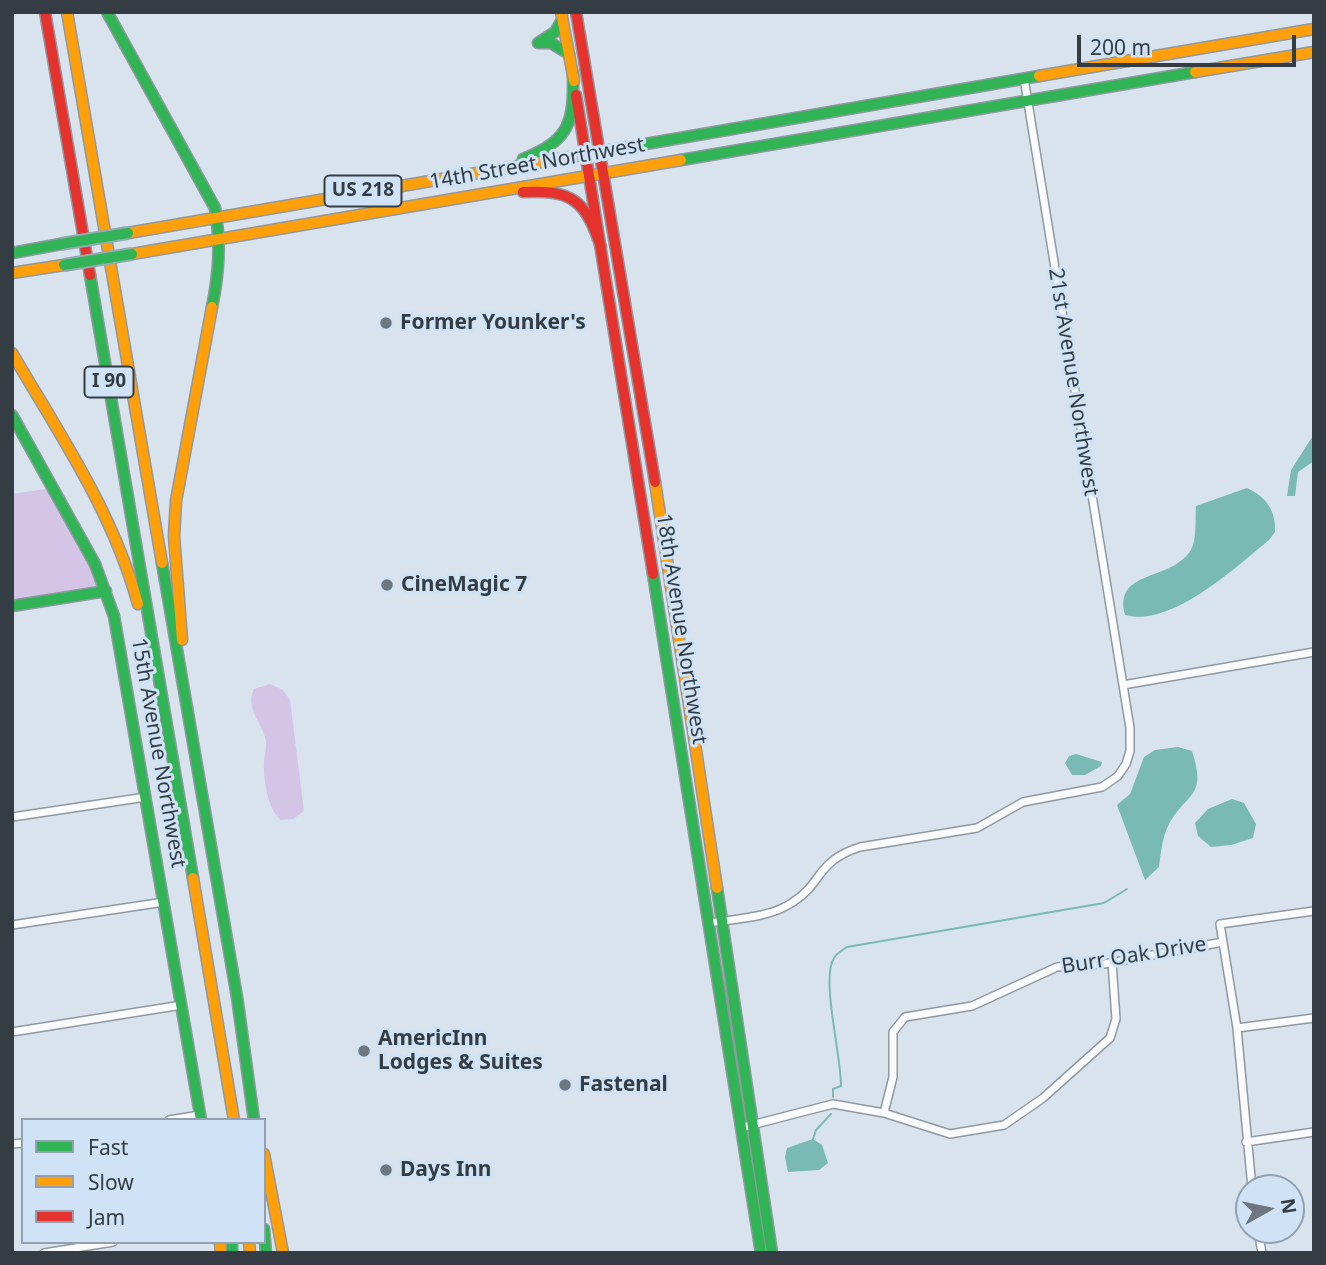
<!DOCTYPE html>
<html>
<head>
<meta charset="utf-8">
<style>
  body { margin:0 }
  #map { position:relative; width:1326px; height:1265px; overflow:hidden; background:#d8e3ee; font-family:"Noto Sans",sans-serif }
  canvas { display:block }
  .frame { position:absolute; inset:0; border:14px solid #353d44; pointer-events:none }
  .legend { position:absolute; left:21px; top:1118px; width:245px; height:126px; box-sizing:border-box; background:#d0e2f6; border:2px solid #92a0af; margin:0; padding:9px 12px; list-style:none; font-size:21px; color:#353d44 }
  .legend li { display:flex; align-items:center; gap:14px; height:35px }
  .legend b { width:35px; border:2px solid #92a0af }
  .north { position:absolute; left:1235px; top:1174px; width:70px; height:70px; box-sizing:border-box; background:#d0e2f6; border:2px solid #92a0af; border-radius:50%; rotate:81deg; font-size:19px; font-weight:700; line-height:28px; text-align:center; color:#353d44 }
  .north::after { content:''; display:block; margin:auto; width:24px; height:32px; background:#6e7780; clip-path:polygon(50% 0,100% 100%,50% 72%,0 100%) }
  .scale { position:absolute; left:1077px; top:35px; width:219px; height:32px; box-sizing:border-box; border:4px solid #353d44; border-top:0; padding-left:9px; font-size:21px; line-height:24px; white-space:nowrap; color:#353d44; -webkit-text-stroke:5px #d0e2f6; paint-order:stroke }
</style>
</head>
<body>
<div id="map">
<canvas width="1326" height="1265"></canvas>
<div class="frame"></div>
<ul class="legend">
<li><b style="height:9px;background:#30b455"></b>Fast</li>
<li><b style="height:9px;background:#ff9f0a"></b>Slow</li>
<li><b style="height:9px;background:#e5322d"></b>Jam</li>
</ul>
<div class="north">N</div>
<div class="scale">200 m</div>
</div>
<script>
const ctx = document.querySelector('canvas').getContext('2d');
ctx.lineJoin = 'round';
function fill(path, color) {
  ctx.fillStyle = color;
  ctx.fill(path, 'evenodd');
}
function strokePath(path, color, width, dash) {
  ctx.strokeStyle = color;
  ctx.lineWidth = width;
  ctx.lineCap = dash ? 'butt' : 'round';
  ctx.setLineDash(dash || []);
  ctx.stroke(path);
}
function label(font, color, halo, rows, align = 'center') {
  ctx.font = font + ' "Noto Sans",sans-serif';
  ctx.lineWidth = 6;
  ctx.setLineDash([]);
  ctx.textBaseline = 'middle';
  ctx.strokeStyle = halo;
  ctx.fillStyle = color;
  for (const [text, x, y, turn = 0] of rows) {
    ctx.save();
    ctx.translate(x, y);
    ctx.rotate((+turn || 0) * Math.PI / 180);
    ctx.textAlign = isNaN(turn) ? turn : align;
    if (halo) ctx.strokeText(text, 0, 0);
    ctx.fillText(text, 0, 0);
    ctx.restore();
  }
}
const green = new Path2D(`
  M 53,488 L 106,591 L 12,606 L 12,494 Z
  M 270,684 L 283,690 L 290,700 L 304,811 L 293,819 L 281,820 C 268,811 263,778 264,763 C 264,755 267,748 266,741 C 263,723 244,708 254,689 Z`);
const water = new Path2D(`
  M 1314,434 L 1314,461 L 1298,472 L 1295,496 L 1287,496 L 1291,470 Z
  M 1247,488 C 1266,497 1276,510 1275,532 L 1269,540 C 1236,567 1171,628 1125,615 C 1113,569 1171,582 1191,550 C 1197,539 1195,518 1196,506 Z
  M 1178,747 L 1192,751 C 1207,798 1188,791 1169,824 C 1162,838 1161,852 1159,867 L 1145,880 L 1117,805 L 1130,794 L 1144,757 L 1155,750 Z
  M 1076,754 L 1102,762 L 1101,766 L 1085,775 L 1072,775 L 1065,763 L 1069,756 Z
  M 1232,799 L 1244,803 L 1256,824 L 1253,838 L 1231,845 L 1211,847 L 1198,836 L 1195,823 L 1208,809 Z
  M 813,1139 L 822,1145 L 828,1163 L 819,1170 L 788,1172 L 785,1157 L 787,1148 Z`);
const stream = new Path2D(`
  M 833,1097 L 833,1089 L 841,1086 C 841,1055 823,987 832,962 C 835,954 841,951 847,947 L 1104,903 L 1127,889
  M 813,1139 L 816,1130 L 831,1114`);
const street = new Path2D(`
  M 1123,685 L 1314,652
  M 12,817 L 146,797
  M 708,923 C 735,919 770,918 793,902 C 823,883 816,861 860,847 L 977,828 L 1023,802 L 1102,787 L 1118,776 L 1126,764 L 1130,751 L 1130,728 L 1024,78
  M 12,925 L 164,902
  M 1237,1028 L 1314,1018
  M 12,1032 L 182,1005
  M 884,1113 L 893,1077 L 893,1032 L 905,1017 L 972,1006 L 1057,967 L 1104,964 L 1223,942
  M 169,1120 L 200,1115
  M 740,1128 L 833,1104 L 884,1113 L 950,1134 L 1004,1125 L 1043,1098 L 1110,1038 L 1116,1019 L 1112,962
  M 1246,1142 L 1314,1132
  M 12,1144 L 23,1143
  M 1252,1188 L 1237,1028 L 1220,924 L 1314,911
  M 1258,1230 L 1262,1253
  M 44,1253 L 113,1242`);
const fast = new Path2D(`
  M 107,12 L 215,208 C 221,243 219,273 212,307
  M 538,43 L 555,32 L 562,20
  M 538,43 L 551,43 L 569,54
  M 576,156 L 1039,76
  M 523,159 C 571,140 574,121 573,73
  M 681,160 L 1195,72
  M 12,253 L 61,244
  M 90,275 L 193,878
  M 12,415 L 95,564 L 114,616 L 201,1120
  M 162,563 L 237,997 L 254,1120
  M 653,574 L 761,1253
  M 12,606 L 106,591
  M 717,888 L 772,1253
  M 264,1229 L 266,1253
  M 232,1242 L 232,1253`);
const slow = new Path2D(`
  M 67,12 L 162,563
  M 561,12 L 574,81
  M 1195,72 L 1314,52
  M 1039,76 L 1314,29
  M 128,233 L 576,156
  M 132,254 L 681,160
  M 12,273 L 64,265
  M 12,353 C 60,435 113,512 138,604
  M 655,482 L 717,888
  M 182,640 L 174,536 L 176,501 L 212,307
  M 193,878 L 234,1120
  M 264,1154 L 283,1253
  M 220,1242 L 221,1253
  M 249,1242 L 250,1253`);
const jam = new Path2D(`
  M 45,12 L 90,275
  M 576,12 L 655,482
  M 576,95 L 653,574
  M 523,192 C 573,190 585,200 601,247`);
const fastBridge = new Path2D(`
  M 61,244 L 128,233
  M 64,265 L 132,254`);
const markers = [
  [386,323,7,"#6e7780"],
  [387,585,7,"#6e7780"],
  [364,1051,7,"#6e7780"],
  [565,1085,7,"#6e7780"],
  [386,1170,7,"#6e7780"]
];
const shields = [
  [363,191,77],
  [109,382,49]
];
const shieldNames = [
  ["US 218",363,191],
  ["I 90",109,382]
];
const streetNames = [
  ["14th Street Northwest",537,164,-10],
  ["21st Avenue Northwest",1073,382,81],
  ["18th Avenue Northwest",681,629,81],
  ["15th Avenue Northwest",158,753,80],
  ["Burr Oak Drive",1134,956,-9]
];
const poiNames = [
  ["Former Younker's",400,323],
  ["CineMagic 7",401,585],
  ["AmericInn",378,1039],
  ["Lodges & Suites",378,1063],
  ["Fastenal",579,1085],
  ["Days Inn",400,1170]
];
fill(green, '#d4c4e6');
fill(water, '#79bab5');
strokePath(stream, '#79bab5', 2);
strokePath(street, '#9098a0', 10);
strokePath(fast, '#9098a0', 13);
strokePath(slow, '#9098a0', 13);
strokePath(jam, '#9098a0', 13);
strokePath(street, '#f9fbfc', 7);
strokePath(fast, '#30b455', 10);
strokePath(slow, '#ff9f0a', 10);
strokePath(jam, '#e5322d', 10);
strokePath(fastBridge, '#94abb4', 14, []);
strokePath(fastBridge, '#30b455', 10);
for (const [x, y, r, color] of markers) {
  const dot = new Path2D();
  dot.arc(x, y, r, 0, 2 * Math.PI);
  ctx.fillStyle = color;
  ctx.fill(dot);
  strokePath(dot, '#d0e2f6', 2.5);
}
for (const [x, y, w] of shields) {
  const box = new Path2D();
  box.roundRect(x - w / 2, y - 15.5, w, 31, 5);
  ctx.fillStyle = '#d0e2f6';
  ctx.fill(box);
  strokePath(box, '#353d44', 2);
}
label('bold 19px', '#353d44', null, shieldNames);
label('21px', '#353d44', '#d0e2f6', streetNames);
label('bold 21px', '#353d44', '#d0e2f6', poiNames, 'left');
</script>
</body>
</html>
